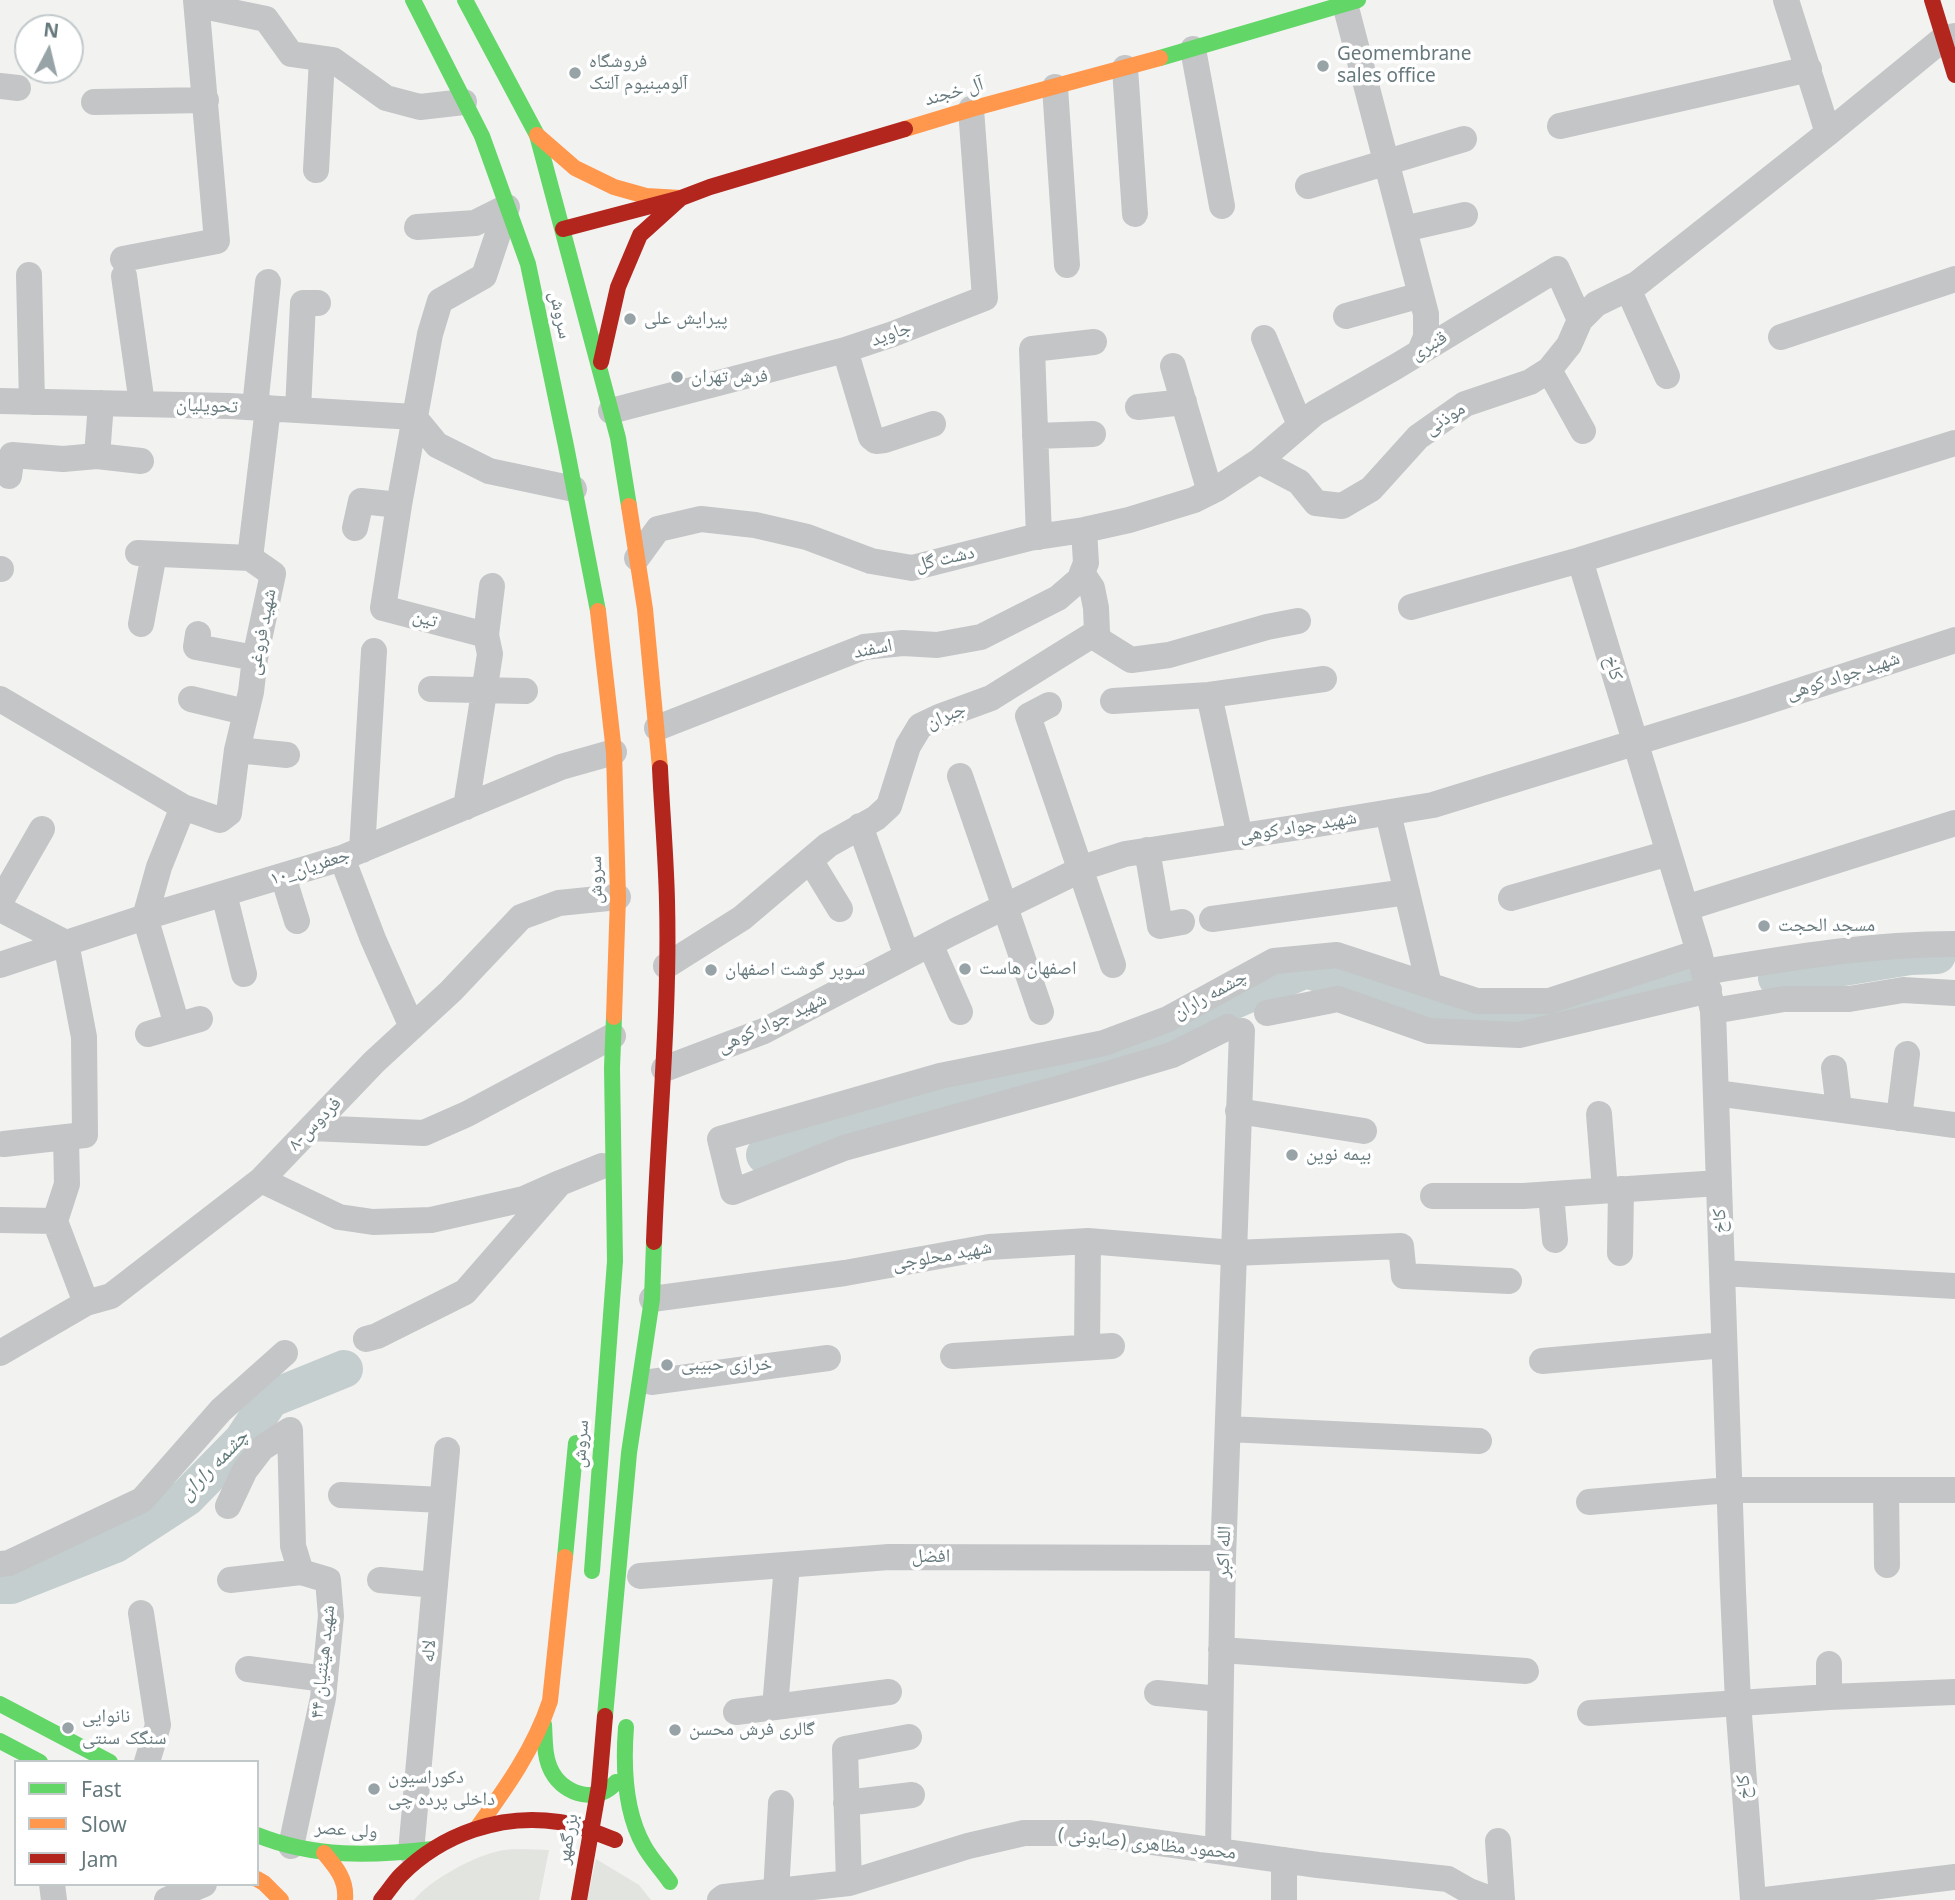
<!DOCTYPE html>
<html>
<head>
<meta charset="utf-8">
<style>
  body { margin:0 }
  #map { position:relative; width:1955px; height:1900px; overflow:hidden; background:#f2f2f1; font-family:"Noto Sans",sans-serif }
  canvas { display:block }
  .legend { position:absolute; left:14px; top:1760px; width:245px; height:126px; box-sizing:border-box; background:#fff; border:2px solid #c2c9cb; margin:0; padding:9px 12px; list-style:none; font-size:21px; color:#66797d }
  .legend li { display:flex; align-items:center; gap:14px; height:35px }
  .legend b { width:35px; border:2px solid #c2c9cb }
  .north { position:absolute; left:14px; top:14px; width:70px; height:70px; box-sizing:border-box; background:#fff; border:2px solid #c2c9cb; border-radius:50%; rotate:7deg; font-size:19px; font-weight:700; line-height:28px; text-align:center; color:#66797d }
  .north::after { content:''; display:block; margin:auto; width:24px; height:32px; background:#97a3a6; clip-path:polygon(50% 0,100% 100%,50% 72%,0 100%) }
</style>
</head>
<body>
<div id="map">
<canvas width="1955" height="1900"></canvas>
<ul class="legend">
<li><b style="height:9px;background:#63d668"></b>Fast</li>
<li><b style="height:9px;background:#ff974d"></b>Slow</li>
<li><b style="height:9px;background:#b3261e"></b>Jam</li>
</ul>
<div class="north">N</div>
</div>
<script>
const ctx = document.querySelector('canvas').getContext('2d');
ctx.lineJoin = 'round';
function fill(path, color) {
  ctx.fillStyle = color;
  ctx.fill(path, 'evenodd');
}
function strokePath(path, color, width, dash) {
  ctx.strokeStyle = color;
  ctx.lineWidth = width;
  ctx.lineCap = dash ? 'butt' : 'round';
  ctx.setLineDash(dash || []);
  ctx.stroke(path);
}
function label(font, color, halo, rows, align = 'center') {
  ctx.font = font + ' "Noto Sans","Noto Naskh Arabic",sans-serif';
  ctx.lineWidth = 7;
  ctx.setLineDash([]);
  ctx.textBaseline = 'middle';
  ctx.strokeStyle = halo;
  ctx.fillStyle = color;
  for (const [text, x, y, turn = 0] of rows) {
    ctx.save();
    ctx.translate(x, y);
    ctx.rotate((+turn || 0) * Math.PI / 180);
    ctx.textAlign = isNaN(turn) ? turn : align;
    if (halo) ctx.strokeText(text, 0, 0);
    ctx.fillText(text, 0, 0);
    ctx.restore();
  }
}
const green = new Path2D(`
  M 549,1850 L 539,1900 L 414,1900 C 430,1880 474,1856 499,1851 C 515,1848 533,1850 549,1850 Z
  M 596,1859 L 639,1885 L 651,1900 L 587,1900 Z`);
const river = new Path2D(`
  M 1777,978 L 1910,956 L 1937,955
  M 765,1155 L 910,1106 L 1020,1081 L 1106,1058 L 1183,1029 L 1234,1000 L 1306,969 L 1364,988 L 1417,1012 L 1454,1022 L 1511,1023 L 1680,984
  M 0,1585 L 11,1585 L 115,1544 L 187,1497 L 243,1440 L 270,1399 L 344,1369`);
const street = new Path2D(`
  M 1786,0 L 1828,133
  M 1345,4 L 1426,314 L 1426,337 L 1420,351
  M 198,5 L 266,19 L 291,54 L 333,60 L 386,98 L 420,107 L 464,102
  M 1193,49 L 1222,206
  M 1125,68 L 1135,214
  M 0,86 L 18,88
  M 1055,87 L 1067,265
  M 94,102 L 206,100
  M 1560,126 L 1809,69
  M 316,170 L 322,59
  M 1308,186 L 1464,139
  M 417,227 L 475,223 L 507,207
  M 1404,229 L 1465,215
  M 123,259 L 217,241 L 196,0
  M 29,275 L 32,402
  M 124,276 L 142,404
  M 1628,289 L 1667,376
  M 1346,316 L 1421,295
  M 1781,337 L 1955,279
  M 1264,338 L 1300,425
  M 845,350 L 871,437 L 876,441 L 885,440 L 933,424
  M 1173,366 L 1210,492
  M 1549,370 L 1583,431
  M 0,401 L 230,406 L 414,417
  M 255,407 L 268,282
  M 1138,407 L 1184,402
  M 298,410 L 303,303 L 318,303
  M 611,411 L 845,350 L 893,334 L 985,298 L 971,109
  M 414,417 L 437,445 L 489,471 L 574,489
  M 1035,436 L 1093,434
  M 97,456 L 101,403
  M 1259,461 L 1299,482 L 1316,503 L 1342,506 L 1371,489 L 1418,437 L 1465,404 L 1530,382 L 1549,370 L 1569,345 L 1580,320 L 1596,304 L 1637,284 L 1828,133 L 1944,38 L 1955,36
  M 9,476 L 12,455 L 63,459 L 97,456 L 141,461
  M 355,528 L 361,501 L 399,505
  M 1084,530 L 1086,563 L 1082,573 L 1092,588 L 1096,608 L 1097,632
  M 1039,537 L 1032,349 L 1094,342
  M 138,553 L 250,558
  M 637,558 L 658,529 L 701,519 L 755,525 L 807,537 L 871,561 L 912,568 L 1030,538 L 1084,530 L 1129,520 L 1194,500 L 1218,488 L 1259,461 L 1315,413 L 1397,366 L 1557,269 L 1580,320
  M 1580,560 L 1699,952 L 1713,1011 L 1733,1591 L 1738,1702 L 1753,1900
  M 0,569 L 1,569
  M 1411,607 L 1580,560 L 1955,443
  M 141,624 L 154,554
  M 198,634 L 196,647 L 255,658
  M 486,635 L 492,586
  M 431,689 L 525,691
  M 1209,695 L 1240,837
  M 0,699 L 183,807 L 220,820 L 229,813 L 237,750 L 251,692 L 255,658 L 273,574 L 250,558 L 268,408
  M 191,699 L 245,712
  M 1113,701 L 1209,695 L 1324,679
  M 1049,705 L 1028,716 L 1113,965
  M 657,728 L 864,647 L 903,643 L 937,645 L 981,637 L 1058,598 L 1080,579 L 1082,573
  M 237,750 L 287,755
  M 960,776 L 1041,1012
  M 466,807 L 490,654 L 486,635 L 383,608 L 399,505 L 430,334 L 440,301 L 484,276 L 507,207
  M 1388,813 L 1429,985
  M 860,826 L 907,956
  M 362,850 L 374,651
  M 1147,850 L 1160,926 L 1182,922
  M 342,858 L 373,939 L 412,1027
  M 810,860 L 840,909
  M 283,876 L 297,921
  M 224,894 L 244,974
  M 1511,898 L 1669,853
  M 0,902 L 42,829
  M 1686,908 L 1955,823
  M 0,909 L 66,943 L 84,1037 L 85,1135 L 66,1137 L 67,1184 L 55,1221 L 0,1220
  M 1212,919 L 1407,892
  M 930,944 L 960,1012
  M 0,965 L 145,917 L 342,858 L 561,767 L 614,752
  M 666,966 L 742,918 L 828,845 L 876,818 L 889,806 L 908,746 L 920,726 L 939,717 L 991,698 L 1097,632 L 1099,640 L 1131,660 L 1169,655 L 1267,627 L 1298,621
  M 1704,972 C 1788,958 1870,944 1955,944
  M 1713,1011 L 1784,999 L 1849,999 L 1903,990 L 1955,993
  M 1267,1013 L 1338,999 L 1429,1031 L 1519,1035 L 1709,990
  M 177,1025 L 145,917 L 159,867 L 183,807
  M 1228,1027 L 1172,1055 L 1064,1087 L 844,1148 L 733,1192 L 720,1139 L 940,1076 L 1104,1043 L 1168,1019 L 1274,961 L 1337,955 L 1477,1001 L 1549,1001 L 1699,952
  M 148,1034 L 200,1019
  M 1834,1068 L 1839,1109
  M 664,1069 L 764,1031 L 951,933 L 1088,866 L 1125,854 L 1300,827 L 1433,805 L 1747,708 L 1955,640
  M 1716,1093 L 1955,1125
  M 1238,1111 L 1364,1131
  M 1599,1114 L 1605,1190
  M 1899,1118 L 1907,1054
  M 311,1128 L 424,1133 L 467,1114 L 613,1036
  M 4,1144 L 66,1137
  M 261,1180 L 339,1217 L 373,1222 L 431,1220 L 524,1199 L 560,1183
  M 1551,1194 L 1555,1240
  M 1433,1196 L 1523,1196 L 1719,1183
  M 55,1221 L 86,1303
  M 1620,1253 L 1621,1189
  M 1722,1273 L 1955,1286
  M 652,1299 L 845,1273 L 989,1247 L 1088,1241 L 1234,1253 L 1401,1246 L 1404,1276 L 1509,1281
  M 366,1339 L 377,1336 L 465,1292 L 560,1183 L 602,1166
  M 1087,1347 L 1088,1241
  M 0,1353 L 86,1303 L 111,1296 L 261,1180 L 374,1062 L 451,991 L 521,917 L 559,903 L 618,897
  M 953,1356 L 1112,1346
  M 1542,1361 L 1724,1345
  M 651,1382 L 828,1358
  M 1228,1429 L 1479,1441
  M 1886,1490 L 1887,1565
  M 341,1495 L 442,1500
  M 1589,1502 L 1729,1490 L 1955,1490
  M 228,1506 L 245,1470 L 262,1448 L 290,1430 L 293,1546 L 301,1572 L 328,1580 L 331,1616 L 323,1698 L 291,1846
  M 0,1564 L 9,1563 L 142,1500 L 221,1410 L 285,1353
  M 787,1565 L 775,1707 L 889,1692
  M 640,1576 L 889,1557 L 1223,1558
  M 230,1580 L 301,1572
  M 380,1580 L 435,1585
  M 141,1613 L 158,1725 L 147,1762
  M 1221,1650 L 1526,1671
  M 1829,1664 L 1829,1697
  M 248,1669 L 325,1679
  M 1157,1693 L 1220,1699
  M 736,1712 L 775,1707
  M 1590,1713 L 1829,1697 L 1955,1692
  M 846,1803 L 912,1795
  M 1498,1841 L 1502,1900
  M 1218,1851 L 1223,1558 L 1242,1031
  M 411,1852 L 447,1450
  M 849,1883 L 845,1749 L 909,1737
  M 52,1884 L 54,1900
  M 776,1893 L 781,1803
  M 167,1900 L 204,1884
  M 720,1900 L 724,1897 L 849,1883 L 968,1846 L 1024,1833 L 1088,1833 L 1318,1865 L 1448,1879 L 1469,1891 L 1493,1900
  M 1284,1900 L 1284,1860
  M 1765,1900 L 1955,1877`);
const fast = new Path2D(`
  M 413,0 L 482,136 L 528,264 L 566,446 L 598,611
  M 465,0 L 537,135 L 618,438 L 629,506
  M 1160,58 L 1358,0
  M 565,1557 L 576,1443
  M 592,1571 L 615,1261 L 612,1068 L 614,1017
  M 0,1704 L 110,1762
  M 605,1716 L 629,1453 L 652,1299 L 654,1242
  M 544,1724 C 545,1740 544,1758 552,1772 C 565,1796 599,1804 616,1782
  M 626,1727 C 623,1766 624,1811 644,1846 C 651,1859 662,1870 670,1882
  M 0,1741 L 40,1762
  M 257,1835 C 314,1858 372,1856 433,1849`);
const slow = new Path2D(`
  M 905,129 L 971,109 L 1160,58
  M 537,135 L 575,168 L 614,187 L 646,196 L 681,198
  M 629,506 L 645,609 L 660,768
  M 598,611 L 614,752 L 618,897 L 614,1017
  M 477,1828 C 506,1788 534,1749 550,1701 L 565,1557
  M 324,1853 C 336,1867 347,1880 345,1900
  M 257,1879 L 264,1883 L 281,1900`);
const jam = new Path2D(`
  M 1932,0 L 1955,75
  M 563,229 L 681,198 L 710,187 L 905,129
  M 601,362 L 618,287 L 640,235 L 681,198
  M 654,1242 C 658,1129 670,1015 667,901 C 666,857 662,812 660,768
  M 381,1900 C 388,1892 394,1882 401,1875 C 442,1834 501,1813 559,1822 C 578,1825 597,1833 615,1840
  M 579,1900 L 599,1786 L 605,1716`);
const markers = [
  [1323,66,7,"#97a3a6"],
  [575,73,7,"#97a3a6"],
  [630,319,7,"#97a3a6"],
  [677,377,7,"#97a3a6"],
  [1764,926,7,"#97a3a6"],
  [965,969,7,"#97a3a6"],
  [711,970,7,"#97a3a6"],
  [1292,1155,7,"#97a3a6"],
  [667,1365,7,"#97a3a6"],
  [68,1728,7,"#97a3a6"],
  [675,1730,7,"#97a3a6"],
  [374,1789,7,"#97a3a6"]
];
const poiNames = [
  ["Geomembrane",1337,55],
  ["sales office",1337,77],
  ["فروشگاه",589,62],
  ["آلومینیوم آلتک",589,84],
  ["پیرایش علی",644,319],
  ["فرش تهران",691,377],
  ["مسجد الحجت",1778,926],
  ["اصفهان هاست",979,969],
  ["سوپر گوشت اصفهان",725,970],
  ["بیمه نوین",1306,1155],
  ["خرازی حبیبی",681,1365],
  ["نانوایی",82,1717],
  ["سنگک سنتی",82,1739],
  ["گالری فرش محسن",689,1730],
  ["دکوراسیون",388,1778],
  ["داخلی پرده چی",388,1800]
];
const streetNames = [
  ["آل خجند",954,92,-16],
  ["سروش",560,315,78],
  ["جاوید",891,334,-20],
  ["قنبری",1429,346,-31],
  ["تحویلیان",207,406,2],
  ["موذنی",1445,419,-33],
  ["دشت گل",945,559,-13],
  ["تین",425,619,15],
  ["شهید فروغی",262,632,-79],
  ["اسفند",873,649,-11],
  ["کاخ",1613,668,73],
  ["شهید جواد کوهی",1843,676,-18],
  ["جبران",946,716,-23],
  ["شهید جواد کوهی",1298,827,-9],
  ["۱۰_جعفریان",310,867,-18],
  ["سروش",596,880,-91],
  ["چشمه راران",1210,995,-29],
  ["شهید جواد کوهی",772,1023,-25],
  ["۸-فردوس",315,1124,-46],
  ["کاخ",1720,1221,-92],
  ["شهید محلوجی",942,1256,-10],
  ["سروش",581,1444,-86],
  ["الله اکبر",1224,1552,-88],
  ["افضل",931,1557],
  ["لاله",429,1651,-85],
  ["شهید هیئتیان ۴۴",323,1662,-84],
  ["کاخ",1744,1787,-94],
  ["ولی عصر",346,1830,4],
  ["بزرگمهر",568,1839,-80],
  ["محمود مظاهری (صابونی )",1147,1844,6]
];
const waterNames = [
  ["چشمه راران",214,1465,-46]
];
fill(green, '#e2e4df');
strokePath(river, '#c4cece', 38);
strokePath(street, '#c3c5c6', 26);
strokePath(fast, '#63d668', 16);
strokePath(slow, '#ff974d', 16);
strokePath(jam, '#b3261e', 16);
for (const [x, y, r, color] of markers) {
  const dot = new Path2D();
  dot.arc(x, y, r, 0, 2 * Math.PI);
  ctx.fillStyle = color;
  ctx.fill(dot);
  strokePath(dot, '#fff', 2.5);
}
label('19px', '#66797d', '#fff', poiNames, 'left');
label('19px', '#66797d', '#fff', streetNames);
label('italic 21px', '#637b7b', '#fff', waterNames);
</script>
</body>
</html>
